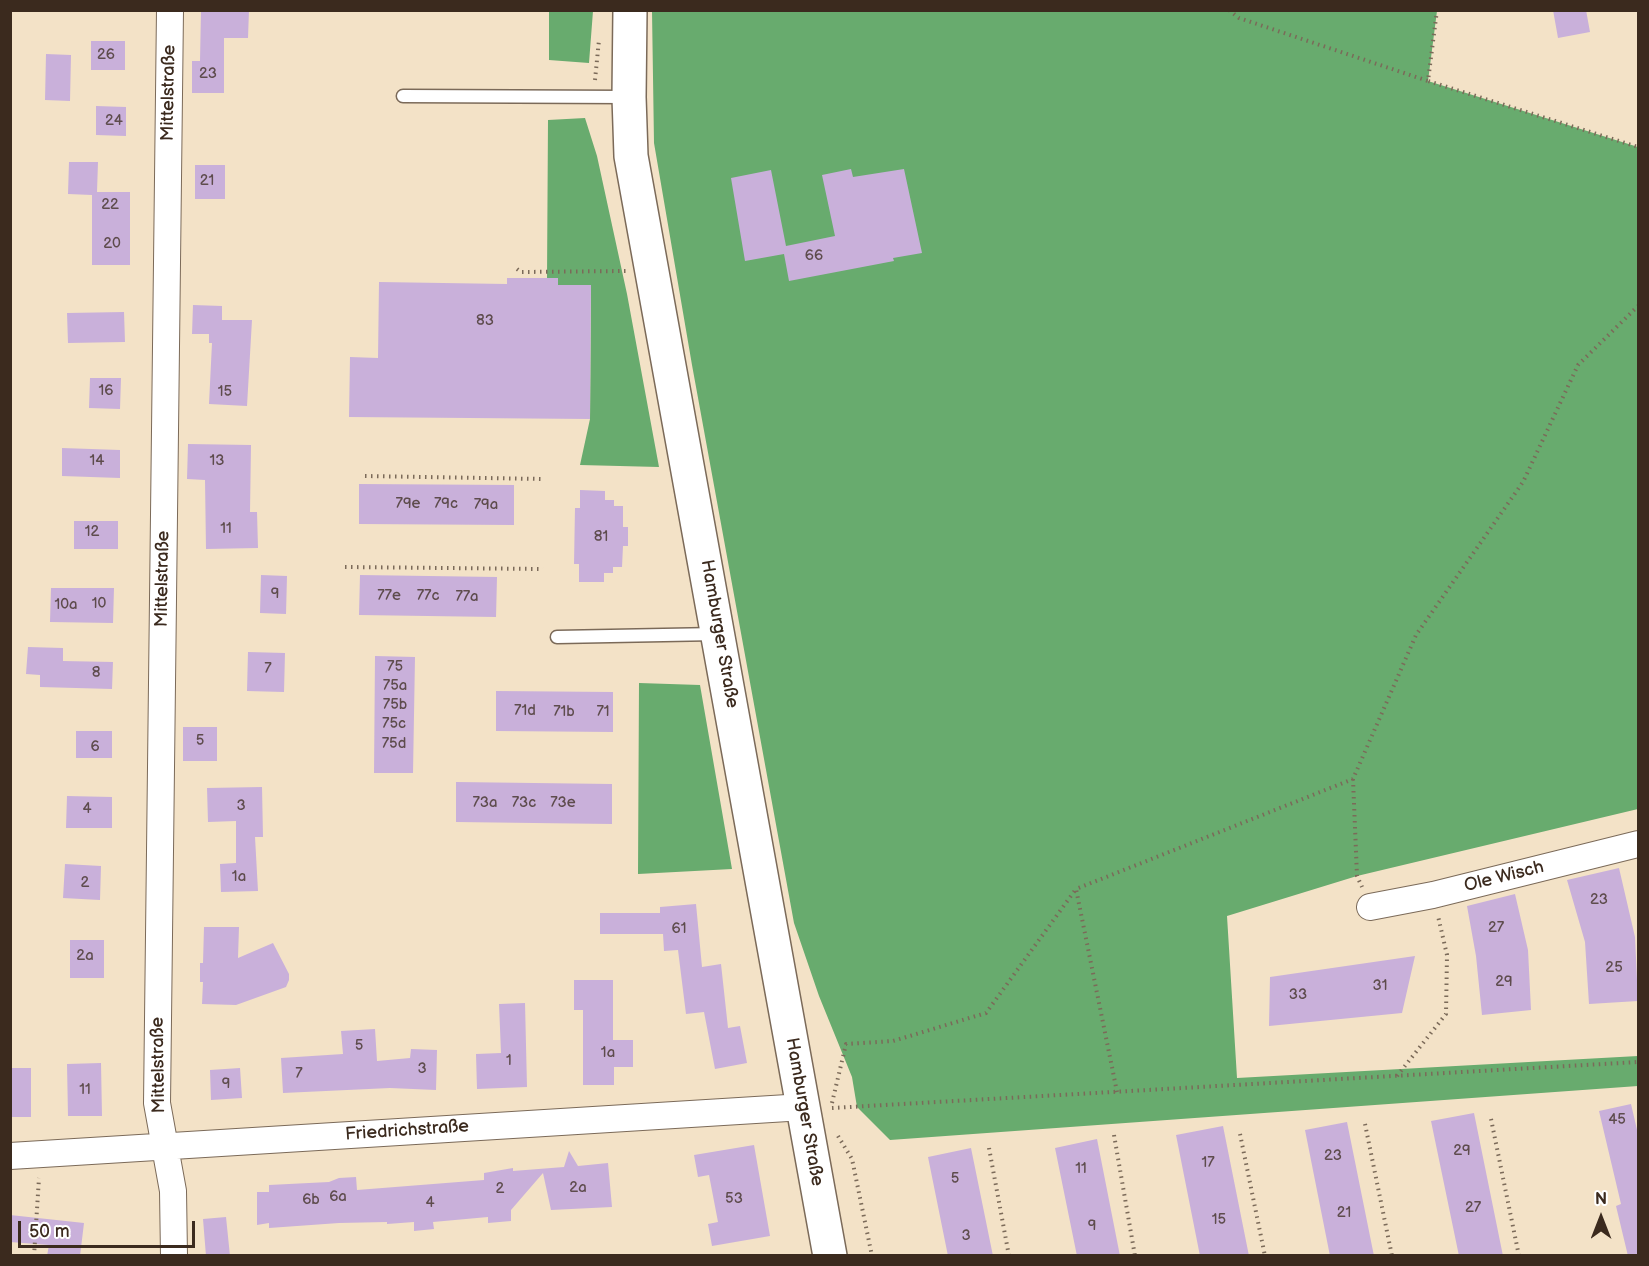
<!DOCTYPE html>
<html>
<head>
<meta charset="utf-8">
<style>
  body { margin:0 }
  #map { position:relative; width:1649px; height:1266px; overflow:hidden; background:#f3e2c7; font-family:"Balsamiq Sans",sans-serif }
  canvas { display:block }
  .frame { position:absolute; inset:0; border:12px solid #3b2a1e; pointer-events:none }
  .north { position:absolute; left:1571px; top:1188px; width:60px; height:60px; -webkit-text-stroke:4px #fff; paint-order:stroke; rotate:0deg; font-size:16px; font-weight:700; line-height:24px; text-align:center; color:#3b2a1e }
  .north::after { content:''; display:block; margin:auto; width:21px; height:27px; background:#3b2a1e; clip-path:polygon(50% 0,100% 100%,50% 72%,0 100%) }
  .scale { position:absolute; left:18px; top:1221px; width:177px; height:27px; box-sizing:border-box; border:3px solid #3b2a1e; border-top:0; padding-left:8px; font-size:18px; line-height:21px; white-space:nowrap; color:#3b2a1e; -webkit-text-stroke:4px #fff; paint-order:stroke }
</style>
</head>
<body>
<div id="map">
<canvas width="1649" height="1266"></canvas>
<div class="frame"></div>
<div class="north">N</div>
<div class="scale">50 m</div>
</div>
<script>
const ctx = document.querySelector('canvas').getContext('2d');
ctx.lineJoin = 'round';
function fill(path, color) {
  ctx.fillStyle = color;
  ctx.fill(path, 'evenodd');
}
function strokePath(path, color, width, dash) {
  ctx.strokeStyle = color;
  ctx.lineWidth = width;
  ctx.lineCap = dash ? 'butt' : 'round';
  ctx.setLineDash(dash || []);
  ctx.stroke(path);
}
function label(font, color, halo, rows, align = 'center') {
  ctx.font = font + ' "Balsamiq Sans",sans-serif';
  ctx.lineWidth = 5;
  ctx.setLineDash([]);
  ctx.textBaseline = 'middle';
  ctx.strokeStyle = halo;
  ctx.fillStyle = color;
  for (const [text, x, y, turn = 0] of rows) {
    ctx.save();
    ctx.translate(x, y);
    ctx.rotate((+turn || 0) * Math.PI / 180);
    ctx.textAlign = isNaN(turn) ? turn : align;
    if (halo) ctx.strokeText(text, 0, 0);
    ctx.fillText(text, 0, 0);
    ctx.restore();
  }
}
const forest = new Path2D(`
  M 549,11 L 593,11 L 589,63 L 549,60 Z
  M 652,11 L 1437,11 L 1428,81 L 1638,147 L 1638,809 L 1357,876 L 1227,916 L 1237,1078 L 1638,1056 L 1638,1086 L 890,1140 L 857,1107 L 852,1077 L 819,996 L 794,923 L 692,365 L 654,143 Z
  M 585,118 L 597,156 L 627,294 L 659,467 L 580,465 L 590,419 L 591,285 L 558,285 L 558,278 L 547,278 L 548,120 Z
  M 639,683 L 700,685 L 732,869 L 638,874 Z`);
const building = new Path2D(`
  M 201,10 L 249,10 L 248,38 L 224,38 L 224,93 L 192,93 L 192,61 L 200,61 Z
  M 1553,10 L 1586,10 L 1590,32 L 1558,38 Z
  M 91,41 L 125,41 L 125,70 L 91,70 Z
  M 46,54 L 71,55 L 70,101 L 45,100 Z
  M 96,106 L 126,107 L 126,136 L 96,135 Z
  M 69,162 L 98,162 L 97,192 L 130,192 L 130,265 L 92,265 L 92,195 L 68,194 Z
  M 195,165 L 225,165 L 225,199 L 195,199 Z
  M 851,169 L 853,177 L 904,169 L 922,253 L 893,258 L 894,261 L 789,281 L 784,254 L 745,261 L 731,178 L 771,170 L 786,246 L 835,236 L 822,175 Z
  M 507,278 L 558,278 L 558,285 L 591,285 L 590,419 L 349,417 L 350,357 L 378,358 L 379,282 L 507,284 Z
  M 193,305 L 222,306 L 222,320 L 252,320 L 247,406 L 209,404 L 212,343 L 209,343 L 209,334 L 192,334 Z
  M 124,312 L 125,342 L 68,343 L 67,313 Z
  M 90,378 L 121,378 L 120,409 L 89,408 Z
  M 188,444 L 251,445 L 250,512 L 257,512 L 258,548 L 206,549 L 205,480 L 187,479 Z
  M 62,448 L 120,450 L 120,478 L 62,476 Z
  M 359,484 L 514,485 L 514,525 L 359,524 Z
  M 580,490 L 605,491 L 605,500 L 614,500 L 614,506 L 623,506 L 623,527 L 628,527 L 628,546 L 623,546 L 622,567 L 613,567 L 613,573 L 604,573 L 604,582 L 579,582 L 579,564 L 574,564 L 575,508 L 580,508 Z
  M 74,521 L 118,521 L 118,549 L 74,549 Z
  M 261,575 L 287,576 L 286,614 L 260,613 Z
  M 360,575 L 497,577 L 496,617 L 359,615 Z
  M 51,588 L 114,588 L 113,623 L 50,622 Z
  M 28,647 L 63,648 L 63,661 L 113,662 L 112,689 L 40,687 L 40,675 L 26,674 Z
  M 248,652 L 285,653 L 284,692 L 247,691 Z
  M 375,656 L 415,657 L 413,773 L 374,773 Z
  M 496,691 L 613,692 L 613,732 L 496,731 Z
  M 183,727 L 217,727 L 217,761 L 183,761 Z
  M 76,731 L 112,731 L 112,758 L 76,758 Z
  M 456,782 L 612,784 L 612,824 L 456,822 Z
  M 262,787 L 263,837 L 255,837 L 258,891 L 221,892 L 220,864 L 236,863 L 236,821 L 208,822 L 207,788 Z
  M 67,796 L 112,797 L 112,828 L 66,828 Z
  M 65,864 L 101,866 L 100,900 L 63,898 Z
  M 1619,868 L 1635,937 L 1638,1001 L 1589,1004 L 1585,942 L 1567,880 Z
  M 1515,894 L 1528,950 L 1531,1010 L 1482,1015 L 1476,956 L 1467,906 Z
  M 696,904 L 702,967 L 721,964 L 728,1028 L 740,1026 L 747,1063 L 715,1069 L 704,1012 L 686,1014 L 678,950 L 664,951 L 663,934 L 600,934 L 600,913 L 660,913 L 660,907 Z
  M 204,927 L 239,927 L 238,958 L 273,943 L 289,974 L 289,980 L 286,987 L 236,1005 L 202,1004 L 203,982 L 200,982 L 200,963 L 203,963 Z
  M 70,940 L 104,940 L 104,978 L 70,978 Z
  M 1415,956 L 1402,1013 L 1269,1026 L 1270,977 Z
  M 574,980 L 613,980 L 613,1040 L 633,1040 L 633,1067 L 614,1067 L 614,1085 L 583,1085 L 583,1010 L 574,1010 Z
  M 525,1003 L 527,1087 L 477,1089 L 476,1054 L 501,1053 L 499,1004 Z
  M 375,1029 L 377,1061 L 410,1058 L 411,1049 L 437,1050 L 436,1090 L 390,1088 L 283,1093 L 281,1058 L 343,1054 L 341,1031 Z
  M 101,1063 L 102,1116 L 68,1116 L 67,1064 Z
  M 10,1068 L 31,1068 L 31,1117 L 10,1117 Z
  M 240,1068 L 242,1098 L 211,1100 L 210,1070 Z
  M 1631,1104 L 1638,1134 L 1638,1256 L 1628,1256 L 1616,1206 L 1621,1204 L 1599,1111 Z
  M 1474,1113 L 1503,1256 L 1459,1256 L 1431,1121 Z
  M 1347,1122 L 1374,1256 L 1330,1256 L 1305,1130 Z
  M 1223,1126 L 1249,1256 L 1200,1256 L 1176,1135 Z
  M 1097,1139 L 1120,1256 L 1077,1256 L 1055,1148 Z
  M 754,1145 L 770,1236 L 712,1246 L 708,1224 L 718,1222 L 709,1175 L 698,1177 L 694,1155 Z
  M 971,1148 L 993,1256 L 948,1256 L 928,1157 Z
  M 569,1151 L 578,1166 L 608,1163 L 612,1207 L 551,1210 L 543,1173 L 511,1210 L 511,1221 L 488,1223 L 488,1217 L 433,1222 L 434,1229 L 414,1231 L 414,1222 L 387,1224 L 387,1222 L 339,1223 L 269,1228 L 269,1223 L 257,1225 L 257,1192 L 269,1192 L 269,1185 L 329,1182 L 339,1178 L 356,1177 L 357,1190 L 484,1180 L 484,1173 L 513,1168 L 513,1171 L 564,1167 Z
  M 10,1215 L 84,1223 L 80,1256 L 47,1256 L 49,1245 L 10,1242 Z
  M 226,1217 L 230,1256 L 206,1256 L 203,1219 Z`);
const path = new Path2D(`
  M 1229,10 L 1239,18 L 1428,81
  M 1437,10 L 1428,81 L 1638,147
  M 595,80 L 599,40
  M 517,269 L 521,272 L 626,271
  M 365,476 L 543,479
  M 345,567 L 543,569
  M 1353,779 L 1357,876 L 1362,887
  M 1397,1076 L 1446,1014 L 1447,955 L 1438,916
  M 1117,1092 L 1076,889 L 1353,779 L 1416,635 L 1523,482 L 1578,365 L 1638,306
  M 832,1103 L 846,1044 L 893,1041 L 986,1013 L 1076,889
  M 832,1108 L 1638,1062
  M 1491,1119 L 1519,1256
  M 1365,1124 L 1392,1256
  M 1240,1134 L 1265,1256
  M 1114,1135 L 1135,1256
  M 838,1136 L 852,1159 L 872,1256
  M 989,1148 L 1009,1256
  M 34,1256 L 39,1178`);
const lane = new Path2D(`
  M 403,96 L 628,97
  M 557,637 L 717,634`);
const street = new Path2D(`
  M 170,10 L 157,1103 L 173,1191 L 174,1256
  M 1370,907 L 1433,895 L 1638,844
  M 10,1156 L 804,1107`);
const secondary = new Path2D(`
  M 630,10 L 629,97 L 631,156 L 830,1256`);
const numberNames = [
  ["26",106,55],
  ["23",208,74],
  ["24",114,121],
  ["21",207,181],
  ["22",110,205],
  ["20",112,244],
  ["66",814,256],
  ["83",485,321],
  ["16",106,391],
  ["15",225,392],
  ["14",97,461],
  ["13",217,461],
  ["79e",408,504],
  ["79c",446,504],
  ["79a",486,505],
  ["11",226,529],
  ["12",92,532],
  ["81",601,537],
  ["9",275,594],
  ["77e",389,596],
  ["77c",428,596],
  ["77a",467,597],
  ["10",99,604],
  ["10a",66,605],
  ["75",395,667],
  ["7",268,669],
  ["8",96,673],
  ["75a",395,686],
  ["75b",395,705],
  ["71d",525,711],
  ["71b",564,712],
  ["71",603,712],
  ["75c",394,724],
  ["5",200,741],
  ["75d",394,744],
  ["6",95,747],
  ["73a",485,803],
  ["73c",524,803],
  ["73e",563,803],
  ["3",241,806],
  ["4",87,809],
  ["1a",239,877],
  ["2",85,883],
  ["23",1599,900],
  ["27",1496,928],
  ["61",679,929],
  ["2a",85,956],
  ["25",1614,968],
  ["29",1504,982],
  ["31",1380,986],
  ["33",1298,995],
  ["5",359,1046],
  ["1a",608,1053],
  ["1",509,1061],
  ["3",422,1069],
  ["7",299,1074],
  ["9",226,1084],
  ["11",85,1090],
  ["45",1617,1120],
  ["29",1462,1151],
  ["23",1333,1156],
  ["17",1208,1163],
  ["11",1081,1169],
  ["5",955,1179],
  ["2a",578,1188],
  ["2",500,1189],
  ["6a",338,1197],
  ["53",734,1199],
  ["6b",311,1200],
  ["4",430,1203],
  ["27",1473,1208],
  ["21",1344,1213],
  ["15",1219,1220],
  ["9",1092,1226],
  ["3",966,1236]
];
const streetNames = [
  ["Mittelstraße",169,93,-89],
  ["Mittelstraße",163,579,-89],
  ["Hamburger Straße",719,634,80],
  ["Ole Wisch",1504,877,-14],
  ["Mittelstraße",159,1065,-91],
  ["Hamburger Straße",804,1112,80],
  ["Friedrichstraße",407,1131,-4]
];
fill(forest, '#68ab6e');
fill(building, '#c9b0da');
strokePath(lane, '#7b6a59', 15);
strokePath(street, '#7b6a59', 28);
strokePath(secondary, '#7b6a59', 36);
strokePath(path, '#7b6a59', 4, [1.5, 4.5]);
strokePath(lane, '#fff', 12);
strokePath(street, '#fff', 26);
strokePath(secondary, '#fff', 33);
label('15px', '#5e4c4d', null, numberNames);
label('18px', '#3b2a1e', '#fff', streetNames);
</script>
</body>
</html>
